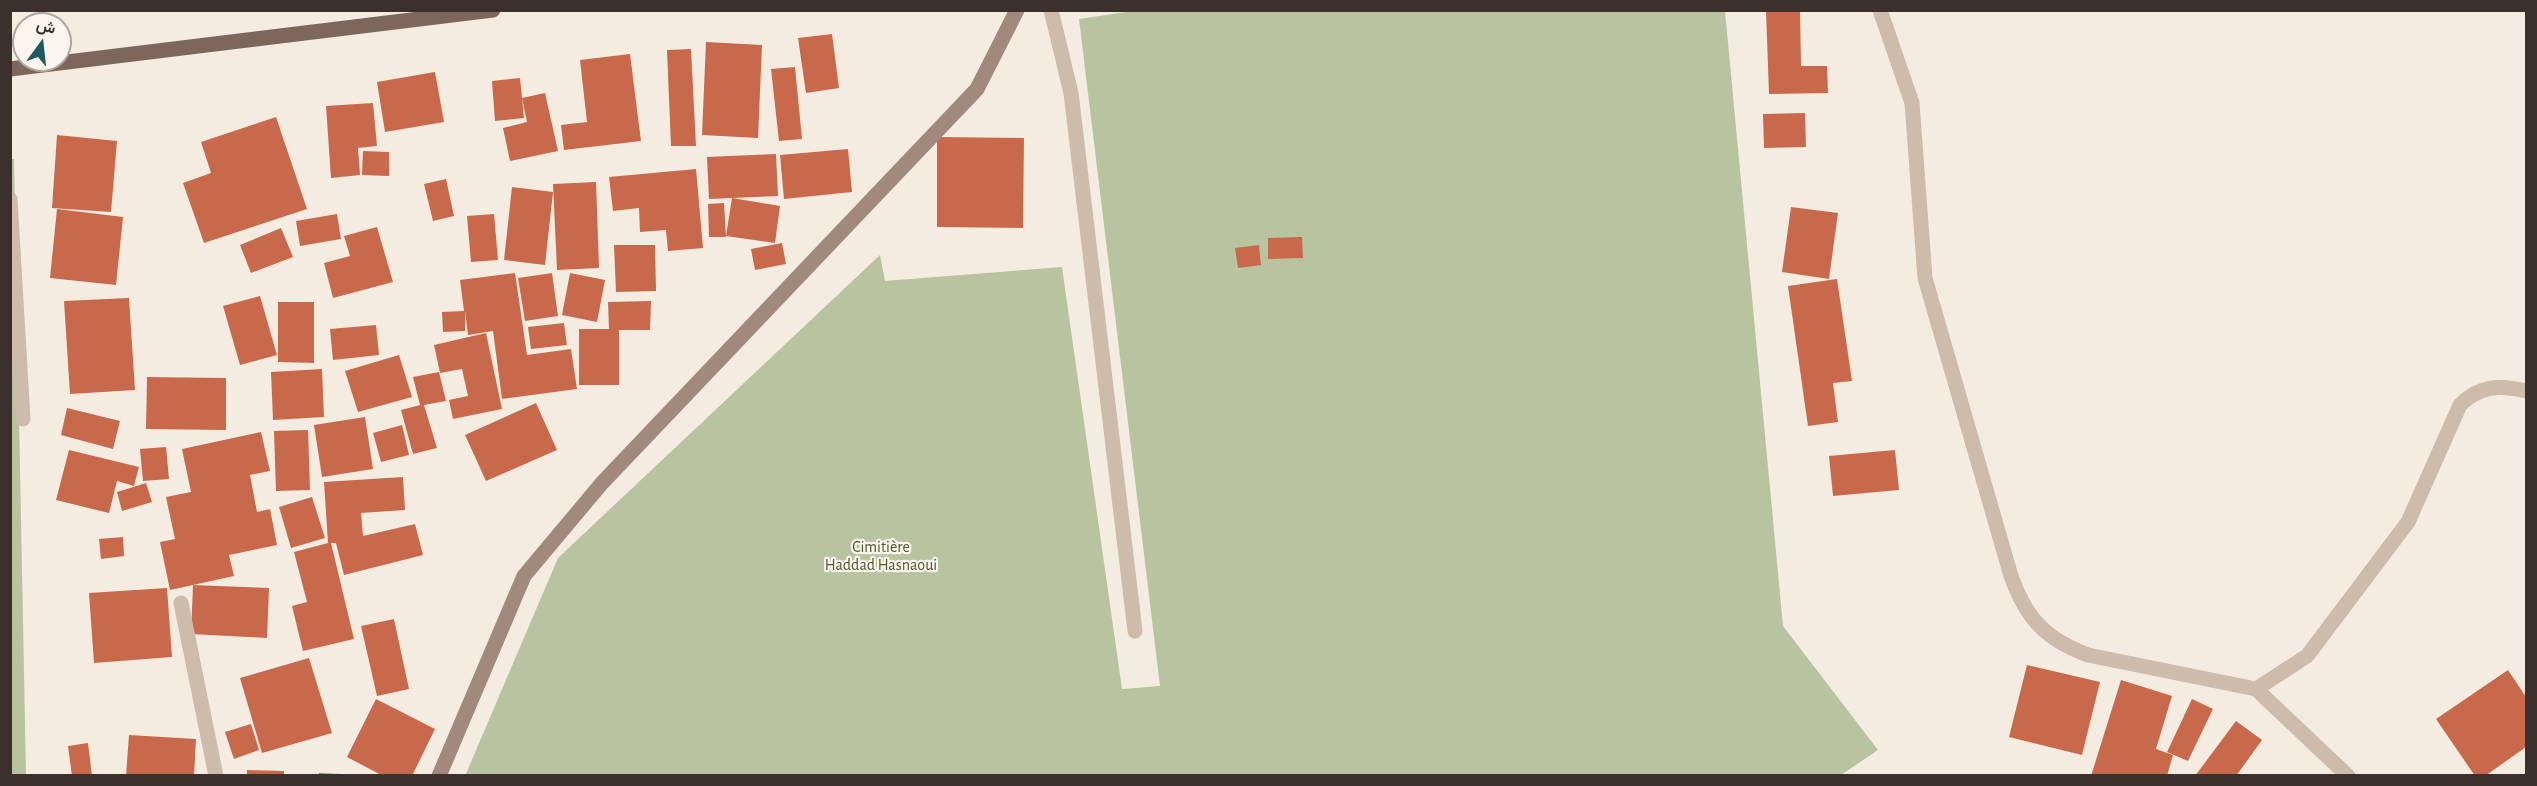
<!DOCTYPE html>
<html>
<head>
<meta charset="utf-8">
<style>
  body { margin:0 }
  #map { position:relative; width:2537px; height:786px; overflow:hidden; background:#f4ebe1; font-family:"Alegreya Sans",Vazirmatn,sans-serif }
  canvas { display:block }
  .frame { position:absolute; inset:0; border:12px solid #3b302b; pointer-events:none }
  .north { position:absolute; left:12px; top:12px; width:60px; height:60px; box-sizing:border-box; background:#fbf5ee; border:2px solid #aea6a0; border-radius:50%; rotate:15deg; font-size:16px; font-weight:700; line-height:24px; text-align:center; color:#3b302b }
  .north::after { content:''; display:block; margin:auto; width:21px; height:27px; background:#1f5a5e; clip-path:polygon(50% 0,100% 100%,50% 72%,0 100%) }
</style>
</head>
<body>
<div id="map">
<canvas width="2537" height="786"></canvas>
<div class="frame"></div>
<div class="north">ش</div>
</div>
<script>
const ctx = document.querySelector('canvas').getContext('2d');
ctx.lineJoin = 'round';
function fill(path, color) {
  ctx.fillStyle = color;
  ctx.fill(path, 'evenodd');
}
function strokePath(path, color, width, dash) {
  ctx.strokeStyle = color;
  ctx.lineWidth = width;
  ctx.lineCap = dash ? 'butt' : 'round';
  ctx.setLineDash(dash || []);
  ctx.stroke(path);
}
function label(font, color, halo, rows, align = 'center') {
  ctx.font = font + ' "Alegreya Sans",sans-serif';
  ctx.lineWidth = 4.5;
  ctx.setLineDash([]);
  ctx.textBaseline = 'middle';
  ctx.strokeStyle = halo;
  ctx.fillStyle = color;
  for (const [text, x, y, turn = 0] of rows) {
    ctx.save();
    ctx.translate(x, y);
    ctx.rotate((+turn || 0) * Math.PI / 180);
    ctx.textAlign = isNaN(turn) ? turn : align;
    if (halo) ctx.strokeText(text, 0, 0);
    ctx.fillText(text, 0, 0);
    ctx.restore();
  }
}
const green = new Path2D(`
  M 1139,10 L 1725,11 L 1783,626 L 1878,750 L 1841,775 L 465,776 L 558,558 L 880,255 L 885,281 L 1062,267 L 1122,689 L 1160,686 L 1079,19 Z
  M 10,159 L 14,159 L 26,775 L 11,776 Z`);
const building = new Path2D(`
  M 1766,10 L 1800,10 L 1801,66 L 1827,66 L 1828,93 L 1769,94 Z
  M 832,34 L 839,88 L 806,93 L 798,38 Z
  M 706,42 L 762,45 L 758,138 L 702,135 Z
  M 691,49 L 696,146 L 671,146 L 667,50 Z
  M 630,54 L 641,141 L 564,150 L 561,125 L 587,122 L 580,60 Z
  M 795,67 L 802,139 L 779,141 L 771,69 Z
  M 435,72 L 444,122 L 385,132 L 377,82 Z
  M 520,78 L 522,98 L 545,93 L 558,151 L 510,161 L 503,128 L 527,122 L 522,98 L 524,118 L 495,121 L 492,81 Z
  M 373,103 L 377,146 L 358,148 L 360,175 L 331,178 L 326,106 Z
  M 1805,113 L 1806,147 L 1764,148 L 1763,114 Z
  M 276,117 L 307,209 L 204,243 L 183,183 L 211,173 L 201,142 Z
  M 57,135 L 117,141 L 111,212 L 52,208 Z
  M 937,137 L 1024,138 L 1023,228 L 937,227 Z
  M 848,149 L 852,192 L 784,199 L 780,155 Z
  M 363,151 L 389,152 L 389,176 L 362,175 Z
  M 776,154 L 778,196 L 732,198 L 780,206 L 775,243 L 726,236 L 732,198 L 709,199 L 707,157 Z
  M 696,169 L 703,248 L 668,251 L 666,230 L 640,232 L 639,208 L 613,211 L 609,177 Z
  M 446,179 L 454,216 L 433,221 L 424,184 Z
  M 596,182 L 599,268 L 557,270 L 553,184 Z
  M 512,187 L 553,192 L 545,265 L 504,260 Z
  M 724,203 L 726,237 L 709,237 L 708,204 Z
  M 1791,207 L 1838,213 L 1829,279 L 1782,272 Z
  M 57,209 L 123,217 L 116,285 L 50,278 Z
  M 337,214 L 341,239 L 300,246 L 296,221 Z
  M 494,214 L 498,260 L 471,262 L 467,216 Z
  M 377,227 L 393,282 L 333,298 L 324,263 L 350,256 L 344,236 Z
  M 281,228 L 293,257 L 251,273 L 240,245 Z
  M 1302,237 L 1303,258 L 1268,259 L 1268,238 Z
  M 782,243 L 786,264 L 755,270 L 751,249 Z
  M 614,245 L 655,245 L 656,291 L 616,292 Z
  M 1259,245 L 1261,265 L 1238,268 L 1235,248 Z
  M 515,273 L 527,355 L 571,349 L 577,389 L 502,399 L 493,331 L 468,335 L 465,311 L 465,331 L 443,332 L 442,312 L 464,311 L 460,280 Z
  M 552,273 L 558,316 L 525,321 L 518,278 Z
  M 570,273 L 605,280 L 597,322 L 562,315 Z
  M 1837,279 L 1852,381 L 1833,383 L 1838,422 L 1808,426 L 1788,286 Z
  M 260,296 L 277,355 L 240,365 L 223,306 Z
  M 129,298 L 135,390 L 70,394 L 64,301 Z
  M 651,301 L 650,330 L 619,330 L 619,385 L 579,385 L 579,329 L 609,329 L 608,302 Z
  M 278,302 L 314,302 L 314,363 L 278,362 Z
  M 564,323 L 567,345 L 531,349 L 528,327 Z
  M 376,325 L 379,355 L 333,360 L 330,329 Z
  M 486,333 L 502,409 L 453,419 L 449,400 L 468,396 L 462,369 L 440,373 L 434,345 Z
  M 399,355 L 412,397 L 358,412 L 345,371 Z
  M 322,369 L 324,417 L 273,420 L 271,372 Z
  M 439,372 L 446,401 L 424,405 L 437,448 L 413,454 L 401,410 L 420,405 L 413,377 Z
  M 147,377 L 226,378 L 226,430 L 146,429 Z
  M 536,403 L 557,450 L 486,481 L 465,435 Z
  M 67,408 L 120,421 L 113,449 L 61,435 Z
  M 365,417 L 373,469 L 322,477 L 314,425 Z
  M 402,425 L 409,455 L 381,462 L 373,433 Z
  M 308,430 L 310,490 L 276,491 L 274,431 Z
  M 261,432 L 270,471 L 250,475 L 257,512 L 270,509 L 277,545 L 229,555 L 234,576 L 170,590 L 160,542 L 175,539 L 166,497 L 191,492 L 182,449 Z
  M 166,447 L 169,479 L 143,481 L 140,449 Z
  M 69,450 L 139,467 L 134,486 L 117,481 L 109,513 L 56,500 Z
  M 1895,450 L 1899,490 L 1833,496 L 1829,456 Z
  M 403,477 L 405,510 L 361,513 L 363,536 L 415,524 L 423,555 L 344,575 L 336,543 L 331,543 L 354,639 L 303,651 L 292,606 L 307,602 L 294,552 L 328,543 L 324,482 Z
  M 146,483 L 152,502 L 122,511 L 117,492 Z
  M 312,497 L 325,538 L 291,548 L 279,507 Z
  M 123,537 L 124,556 L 101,559 L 99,539 Z
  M 193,585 L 269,588 L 267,638 L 191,634 Z
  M 167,588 L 172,657 L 94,663 L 89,593 Z
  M 394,619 L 409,689 L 377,696 L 361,626 Z
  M 309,658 L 332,733 L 262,753 L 240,678 Z
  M 2027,665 L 2100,682 L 2082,755 L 2009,737 Z
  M 2508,670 L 2526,697 L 2526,747 L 2485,776 L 2475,776 L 2436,719 Z
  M 2121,680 L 2172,696 L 2156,749 L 2173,755 L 2167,776 L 2091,776 Z
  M 376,699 L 435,729 L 412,776 L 383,776 L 347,757 Z
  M 2192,699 L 2213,709 L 2188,761 L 2167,752 Z
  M 2236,721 L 2262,740 L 2236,776 L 2195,776 Z
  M 251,724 L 259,750 L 234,759 L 225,732 Z
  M 129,735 L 196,739 L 194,776 L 126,776 Z
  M 88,743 L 92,776 L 72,776 L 68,746 Z
  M 247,770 L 284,771 L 284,776 L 247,776 Z
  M 319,773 L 341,774 L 341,776 L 319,776 Z`);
const lane = new Path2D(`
  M 1051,10 L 1071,93 L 1135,631`);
const street = new Path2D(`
  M 1880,10 L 1912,103 L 1925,278 L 2011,576 C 2026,618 2045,639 2088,655 L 2256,689 L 2307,656 L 2408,522 L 2460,405 C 2480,385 2500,385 2526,391
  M 10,199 L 23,419
  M 181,603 L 216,776
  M 2256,689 L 2348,776`);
const secondary = new Path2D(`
  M 439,776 L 524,576 L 602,483 L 977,89 L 1017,10`);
const primary = new Path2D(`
  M 10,69 L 493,10`);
const parkNames = [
  ["Cimitière",881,547],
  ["Haddad Hasnaoui",881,565]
];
fill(green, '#b8c4a0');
fill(building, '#c8694b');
strokePath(lane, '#cdbbac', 15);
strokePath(street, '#cdbbac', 15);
strokePath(secondary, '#a18a7d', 15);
strokePath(primary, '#7d675c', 15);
label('16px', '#4a5a2e', '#fbf5ee', parkNames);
</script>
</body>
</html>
